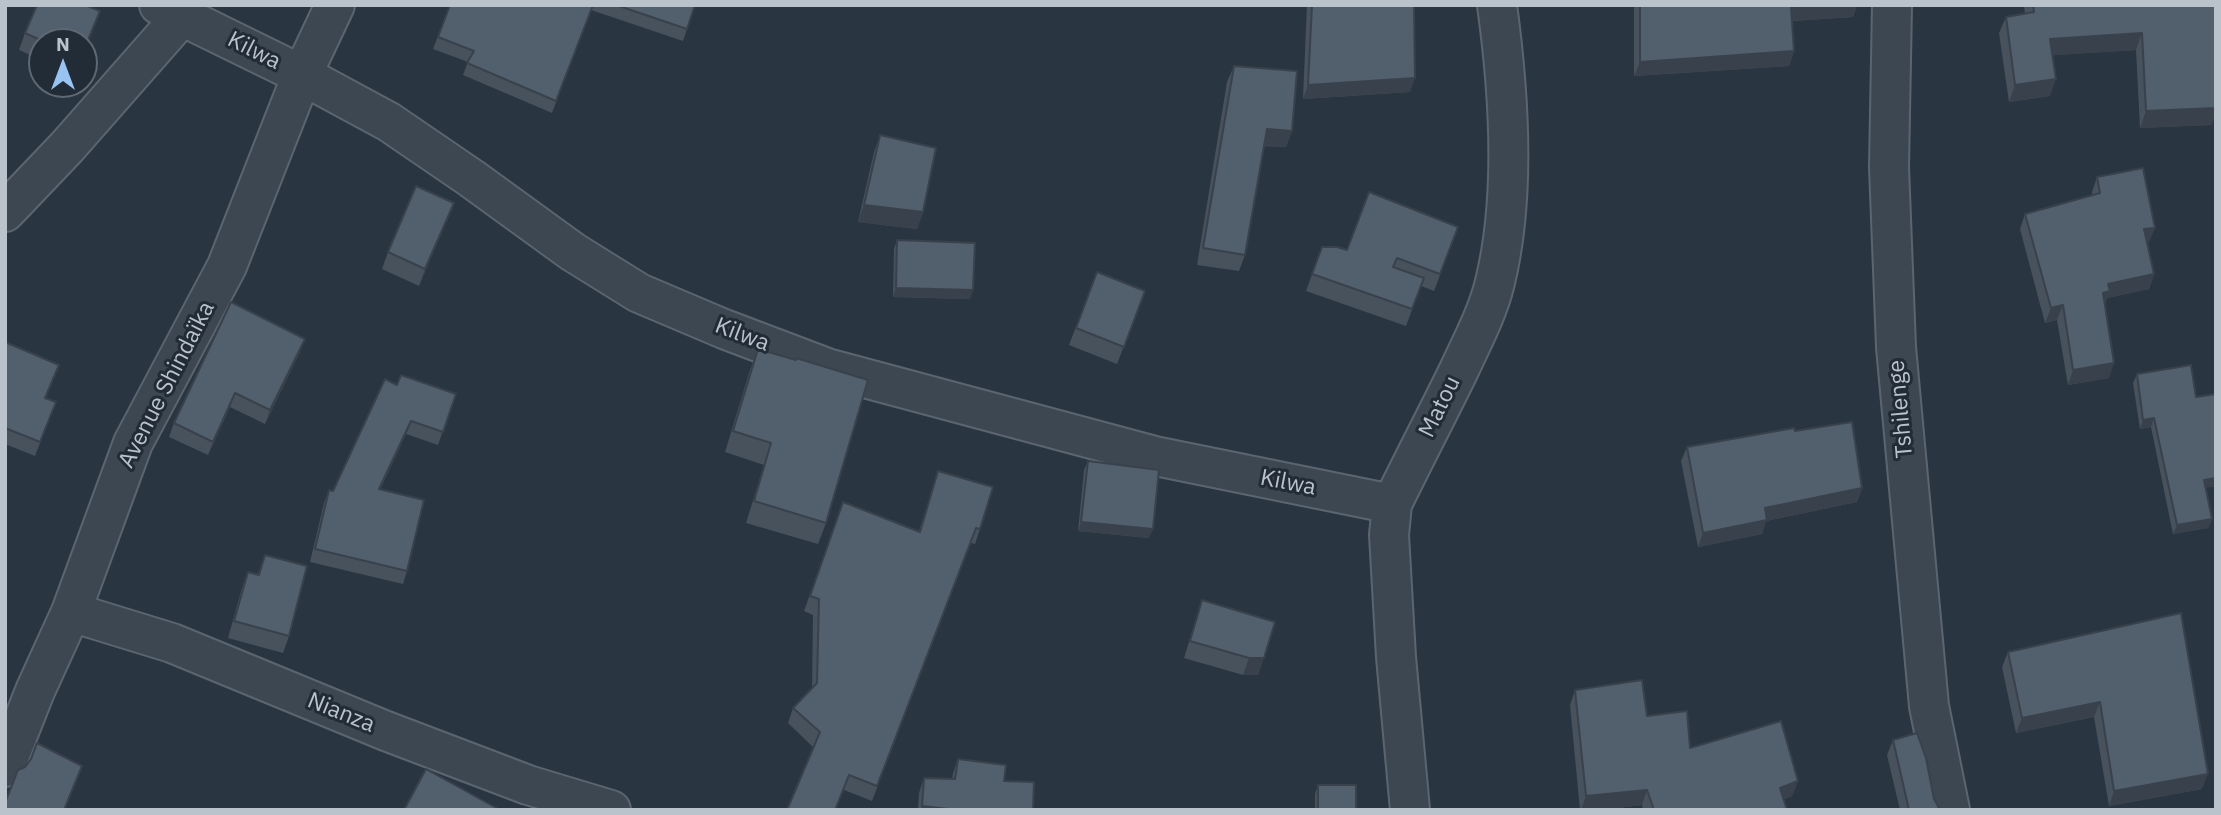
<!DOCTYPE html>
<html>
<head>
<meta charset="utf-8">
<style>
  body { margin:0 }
  #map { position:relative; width:2221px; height:815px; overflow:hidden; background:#293642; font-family:"IBM Plex Sans",sans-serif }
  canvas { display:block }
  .frame { position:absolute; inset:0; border:7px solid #bac2cb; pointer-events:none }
  .north { position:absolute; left:28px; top:28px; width:70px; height:70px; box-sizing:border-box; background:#222c37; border:2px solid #5f6872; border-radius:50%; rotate:0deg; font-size:19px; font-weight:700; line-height:28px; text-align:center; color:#bac2cb }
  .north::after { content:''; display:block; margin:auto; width:24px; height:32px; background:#98c3f2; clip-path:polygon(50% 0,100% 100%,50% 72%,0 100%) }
</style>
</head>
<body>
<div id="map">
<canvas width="2221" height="815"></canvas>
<div class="frame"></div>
<div class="north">N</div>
</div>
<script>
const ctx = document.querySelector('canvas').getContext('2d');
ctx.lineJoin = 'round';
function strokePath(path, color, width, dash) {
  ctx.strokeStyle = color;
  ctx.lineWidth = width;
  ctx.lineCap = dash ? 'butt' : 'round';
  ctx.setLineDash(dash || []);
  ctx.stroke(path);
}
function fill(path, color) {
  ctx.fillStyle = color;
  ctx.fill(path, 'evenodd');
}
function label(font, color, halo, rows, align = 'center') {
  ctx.font = font + ' "IBM Plex Sans",sans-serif';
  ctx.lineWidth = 6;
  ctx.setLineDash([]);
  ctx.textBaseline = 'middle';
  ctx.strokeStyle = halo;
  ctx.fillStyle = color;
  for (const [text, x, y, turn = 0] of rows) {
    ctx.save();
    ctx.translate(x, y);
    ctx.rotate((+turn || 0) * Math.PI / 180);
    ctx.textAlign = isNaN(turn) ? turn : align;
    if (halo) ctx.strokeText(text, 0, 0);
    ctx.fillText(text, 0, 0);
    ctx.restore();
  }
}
const minor = new Path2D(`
  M 159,5 L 302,75 L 389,122 L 471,178 L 573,252 L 639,293 L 724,329 L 827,368 L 1155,456 L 1392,504
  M 1892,5 L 1889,167 L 1896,347 L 1929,706 L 1950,810
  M 5,212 L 67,147 L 183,15
  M 71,612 L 172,643 L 386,731 L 528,785 L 611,810
  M 5,767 L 35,691 L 71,612 L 133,443 L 227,266 L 302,75 L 335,5
  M 1410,810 L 1396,657 L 1389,535 L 1392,504 C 1414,459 1437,415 1459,370 C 1472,342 1488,312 1495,282 C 1516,196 1509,92 1497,5`);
const wall = new Path2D(`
  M 450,5 L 695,5 L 683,41 L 591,10 L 552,113 L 463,75 L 468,62 L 433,49 Z
  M 1307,5 L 1414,5 L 1410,92 L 1303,99 Z
  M 1634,5 L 1857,5 L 1853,17 L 1792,21 L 1794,51 L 1789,66 L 1634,76 Z
  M 2024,5 L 2216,5 L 2216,116 L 2215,116 L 2211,125 L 2140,128 L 2136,50 L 2052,55 L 2050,96 L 2009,102 L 1999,33 L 2006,17 L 2025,14 Z
  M 94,28 L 84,42 L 42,42 L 42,60 L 19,50 L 25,33 Z
  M 1234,66 L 1292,131 L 1286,147 L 1264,146 L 1245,255 L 1239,271 L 1197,265 L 1227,82 Z
  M 880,135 L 923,212 L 917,229 L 858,222 L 874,152 Z
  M 2097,177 L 2149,242 L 2147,243 L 2154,274 L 2149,289 L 2107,298 L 2105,305 L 2109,378 L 2068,385 L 2057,320 L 2045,323 L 2020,229 L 2025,214 L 2092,195 L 2092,192 Z
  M 454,203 L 419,286 L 382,269 L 388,252 Z
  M 1458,227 L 1434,291 L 1421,286 L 1406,326 L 1306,291 L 1322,247 L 1347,250 Z
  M 897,240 L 970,299 L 893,297 L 894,249 Z
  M 1097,272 L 1145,291 L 1117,364 L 1069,345 Z
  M 5,342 L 59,365 L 46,398 L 56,402 L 35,456 L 5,444 Z
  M 758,349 L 826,523 L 818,544 L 746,523 L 764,465 L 725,452 L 750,370 Z
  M 300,352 L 265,424 L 230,407 L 208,455 L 169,437 L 174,423 Z
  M 2137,374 L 2205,488 L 2212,519 L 2208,528 L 2173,534 L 2151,427 L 2140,429 L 2133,383 Z
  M 397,384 L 456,394 L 438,445 L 406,434 L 380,490 L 407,571 L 403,584 L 310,562 L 324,503 L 329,490 L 333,491 Z
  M 1795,431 L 1862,488 L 1857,502 L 1766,521 L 1762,534 L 1698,547 L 1681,461 L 1687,447 Z
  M 1088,461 L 1149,538 L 1078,531 L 1084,470 Z
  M 938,471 L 980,529 L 975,544 L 971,543 L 872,801 L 844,790 L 813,747 L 788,723 L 793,708 L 812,689 L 813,615 L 804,611 L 843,502 L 919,531 Z
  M 265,555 L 289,636 L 283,653 L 228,638 L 242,588 L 248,572 L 258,574 Z
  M 1202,600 L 1275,622 L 1258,675 L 1243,675 L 1184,658 Z
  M 2181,613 L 2202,789 L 2109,806 L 2094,717 L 2016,733 L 2002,667 L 2008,652 Z
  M 1575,690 L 1647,716 L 1690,748 L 1798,781 L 1792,796 L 1784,799 L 1787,810 L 1643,810 L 1642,805 L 1601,810 L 1580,810 L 1570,705 Z
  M 1893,740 L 1934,799 L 1939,808 L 1941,810 L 1900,810 L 1887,755 Z
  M 958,759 L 1004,781 L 1033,810 L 918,810 L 919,793 L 924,778 L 952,779 L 953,773 Z
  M 1318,785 L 1356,810 L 1315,810 L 1315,794 Z`);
const shadedWall = new Path2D(`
  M 1816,5 L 1857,5 L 1853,17 L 1786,21 L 1791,7 Z
  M 2142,33 L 2136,50 L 2044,56 L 2050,39 Z
  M 1794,51 L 1789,66 L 1634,76 L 1640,62 Z
  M 1415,78 L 1410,92 L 1303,99 L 1308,85 Z
  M 2056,79 L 2050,96 L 2009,102 L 2015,85 Z
  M 2216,103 L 2216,116 L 2215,116 L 2211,125 L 2140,128 L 2146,111 Z
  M 1267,129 L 1292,131 L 1286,147 L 1261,145 Z
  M 454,203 L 447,220 L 419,286 L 425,269 Z
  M 864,205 L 923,212 L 917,229 L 858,222 Z
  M 2155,228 L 2149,242 L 2139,244 L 2144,229 Z
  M 2154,274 L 2149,289 L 2107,298 L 2104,306 L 2103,293 L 2108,284 Z
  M 896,288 L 973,290 L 970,299 L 893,297 Z
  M 2063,305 L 2057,320 L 2045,323 L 2051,308 Z
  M 305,339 L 300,352 L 265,424 L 270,410 Z
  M 2114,363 L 2109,378 L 2068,385 L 2073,370 Z
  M 235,393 L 230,407 L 208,455 L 213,442 Z
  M 2154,418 L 2151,427 L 2140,429 L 2143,420 Z
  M 411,421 L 406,434 L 374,502 L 379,489 Z
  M 2216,478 L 2216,487 L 2200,488 L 2204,480 Z
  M 1862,488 L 1857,502 L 1766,521 L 1762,534 L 1698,547 L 1703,533 L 1765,508 Z
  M 2212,519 L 2208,528 L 2173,534 L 2177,525 Z
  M 1081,522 L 1153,529 L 1149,538 L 1078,531 Z
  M 1249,658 L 1264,658 L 1258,675 L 1243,675 Z
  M 2100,702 L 2094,717 L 2016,733 L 2022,718 Z
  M 2208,774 L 2202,789 L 2109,806 L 2114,791 Z
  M 1798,781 L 1792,796 L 1774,803 L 1780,788 Z
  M 1647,790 L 1642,805 L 1601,810 L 1581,810 L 1586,796 Z
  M 922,806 L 957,810 L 921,810 Z`);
const building = new Path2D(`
  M 37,5 L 85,5 L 100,11 L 84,50 L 84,42 L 45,42 L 25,33 Z
  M 450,5 L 593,5 L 556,101 L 467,63 L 474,51 L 438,37 Z
  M 616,5 L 695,5 L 687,29 Z
  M 1312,5 L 1414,5 L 1415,78 L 1308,85 Z
  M 1640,5 L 1816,5 L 1791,7 L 1794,51 L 1640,62 Z
  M 2033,5 L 2216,5 L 2216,108 L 2146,111 L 2142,33 L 2050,39 L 2056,79 L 2015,85 L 2006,17 L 2034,12 Z
  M 1234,66 L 1297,71 L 1292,131 L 1267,129 L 1245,255 L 1203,248 Z
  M 880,135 L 936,148 L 923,212 L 864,205 Z
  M 2143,168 L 2155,228 L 2144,229 L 2154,274 L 2108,284 L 2110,291 L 2103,293 L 2114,363 L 2073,370 L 2063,305 L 2051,308 L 2025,214 L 2100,193 L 2097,177 Z
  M 416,186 L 454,203 L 425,269 L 388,252 Z
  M 1369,192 L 1458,227 L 1440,274 L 1397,258 L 1393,267 L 1424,278 L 1412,309 L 1312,274 L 1322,247 L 1337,247 L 1347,250 Z
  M 897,240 L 975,243 L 973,290 L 896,288 Z
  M 1097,272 L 1145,291 L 1124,347 L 1076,328 Z
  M 231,302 L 305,339 L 270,410 L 235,393 L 213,442 L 174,423 Z
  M 5,342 L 59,365 L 45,398 L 56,402 L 40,442 L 5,428 Z
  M 758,349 L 796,360 L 796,358 L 868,380 L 826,523 L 754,501 L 771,443 L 733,431 Z
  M 2191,365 L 2196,397 L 2216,394 L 2216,478 L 2204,480 L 2212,519 L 2177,525 L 2154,418 L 2143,420 L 2137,374 Z
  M 401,375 L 456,394 L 443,432 L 411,421 L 379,489 L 424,500 L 407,571 L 315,549 L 329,490 L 333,491 L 385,379 L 397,385 Z
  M 1852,422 L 1862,488 L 1765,508 L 1767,520 L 1703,533 L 1687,447 L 1794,428 L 1795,431 Z
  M 1088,461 L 1159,470 L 1153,529 L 1081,522 Z
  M 938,471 L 993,487 L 980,529 L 976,528 L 877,786 L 849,775 L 835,810 L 787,810 L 820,732 L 793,708 L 817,683 L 819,599 L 810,596 L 843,502 L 920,532 Z
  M 265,555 L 307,566 L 289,636 L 234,621 L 248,572 L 259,575 Z
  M 1202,600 L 1275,622 L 1264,658 L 1249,658 L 1190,641 Z
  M 2181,613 L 2208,774 L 2114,791 L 2100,702 L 2022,718 L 2008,652 Z
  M 1642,680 L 1647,716 L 1687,711 L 1690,748 L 1781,721 L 1798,781 L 1780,788 L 1787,810 L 1654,810 L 1647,790 L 1586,796 L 1575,690 Z
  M 1917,733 L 1926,758 L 1934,799 L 1939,808 L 1941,810 L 1909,810 L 1893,740 Z
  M 37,743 L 82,766 L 64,810 L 5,810 L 5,803 L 18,770 L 25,767 L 31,759 Z
  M 958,759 L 1006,765 L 1004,781 L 1034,782 L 1033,810 L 957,810 L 922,806 L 924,778 L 955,779 Z
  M 426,769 L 500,810 L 404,810 Z
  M 1318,785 L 1356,785 L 1356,810 L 1318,810 Z`);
const streetNames = [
  ["Kilwa",254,51,27],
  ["Kilwa",742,335,21],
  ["Avenue Shindaïka",167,385,-63],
  ["Matou",1440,407,-64],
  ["Tshilenge",1901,409,-95],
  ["Kilwa",1288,483,11],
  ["Nianza",341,713,22]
];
strokePath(minor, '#5b656f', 42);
strokePath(minor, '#3d4752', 38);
fill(wall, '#47525d');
fill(shadedWall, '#39424c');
fill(building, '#525f6c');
strokePath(building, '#39424c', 2);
label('23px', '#bac2cb', '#222c37', streetNames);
</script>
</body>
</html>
